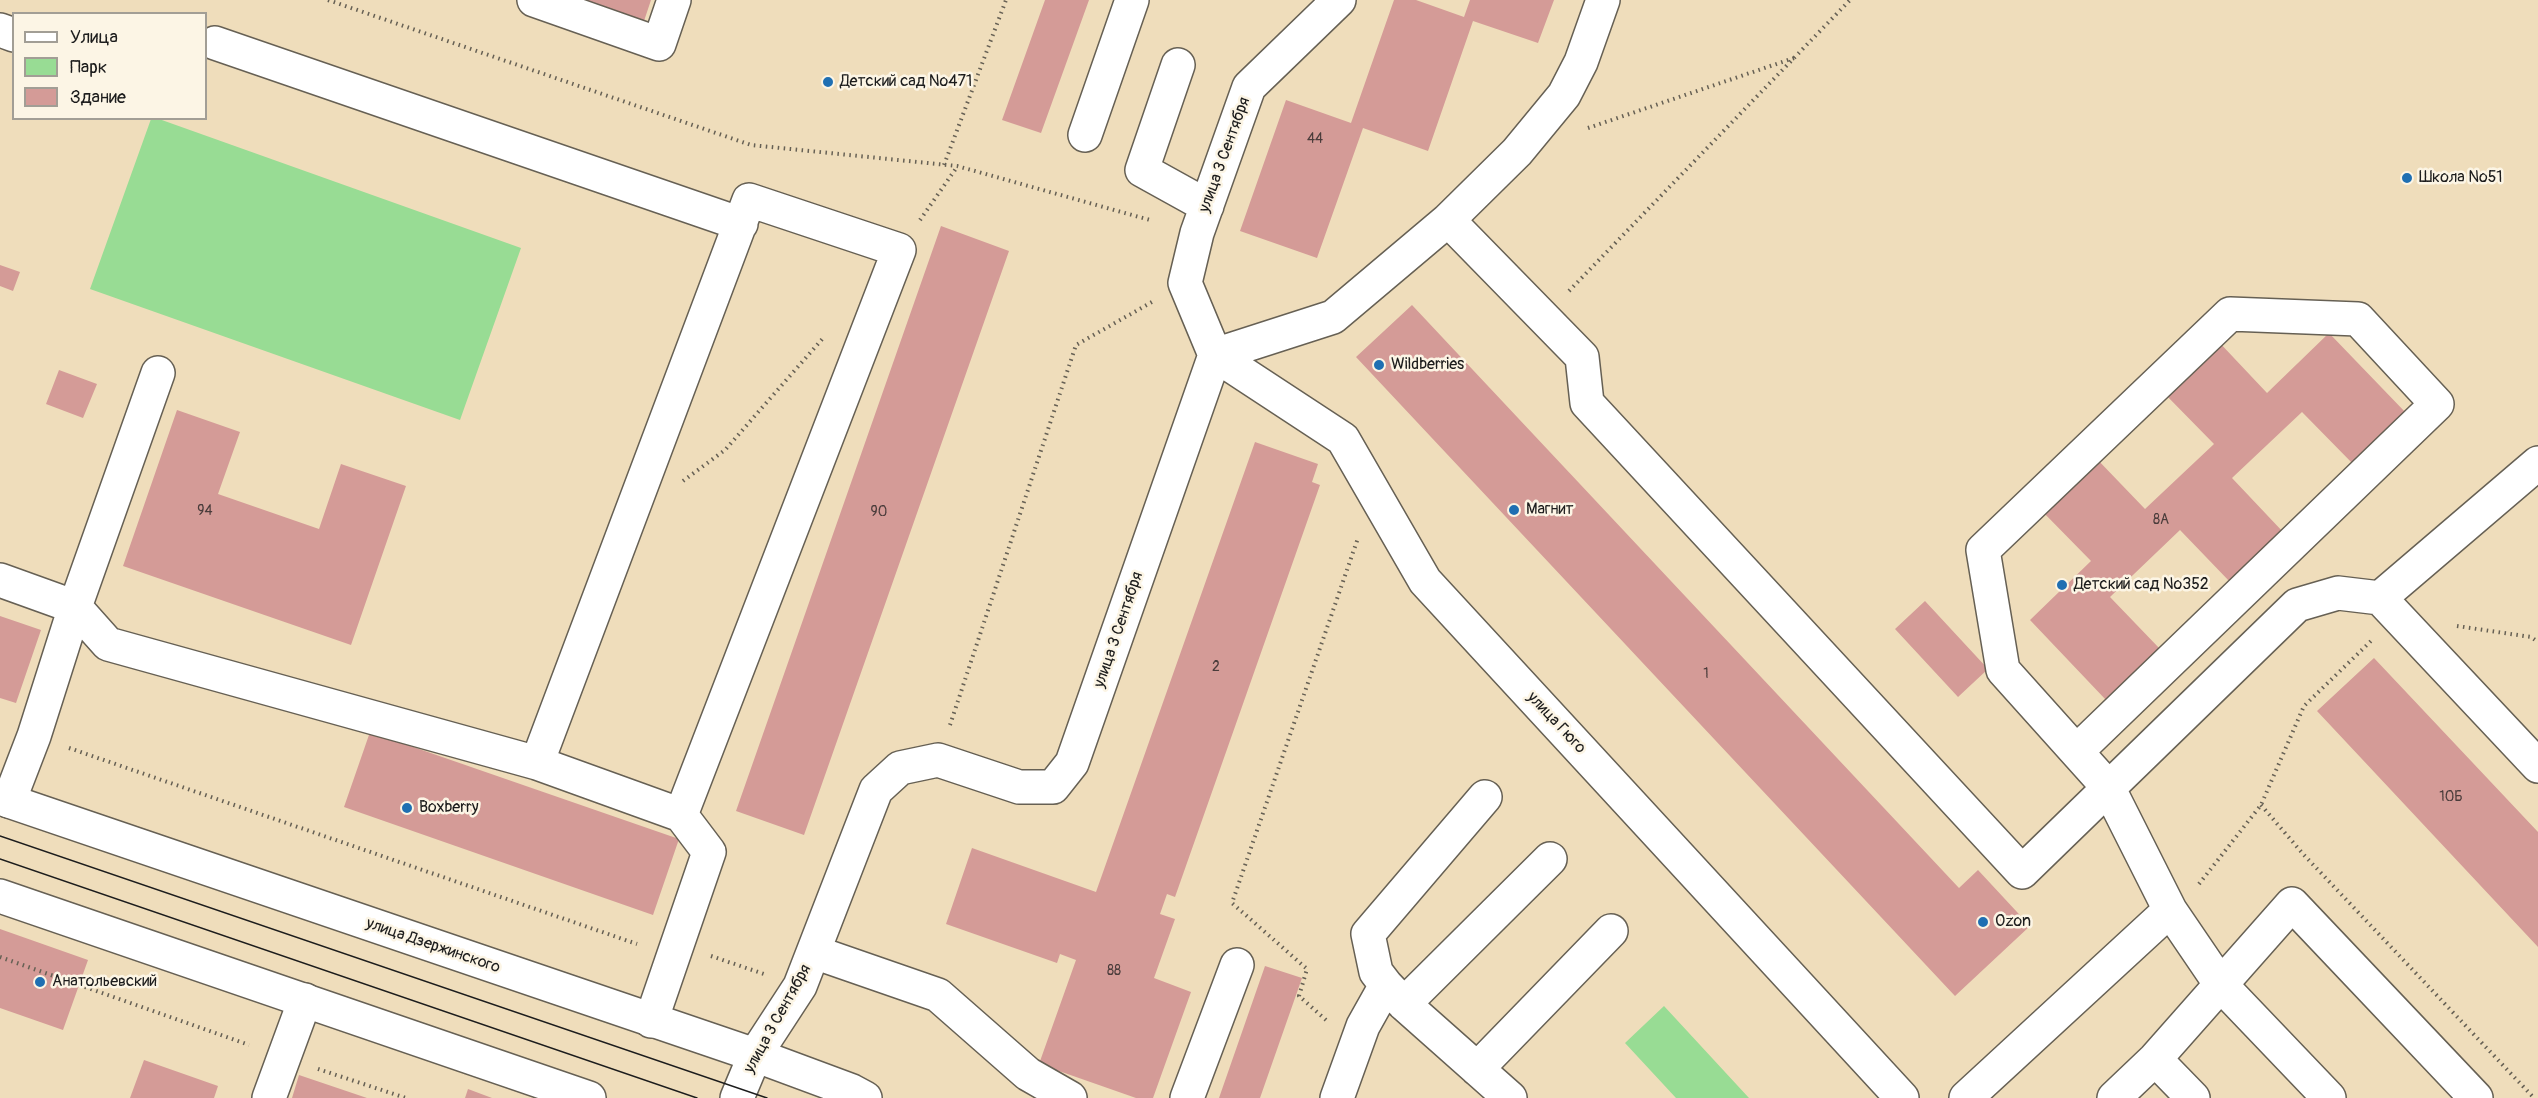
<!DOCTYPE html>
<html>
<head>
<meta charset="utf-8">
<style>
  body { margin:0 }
  #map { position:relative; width:2538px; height:1098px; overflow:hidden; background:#efddbb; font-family:Pangolin,sans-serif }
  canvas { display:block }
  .legend { position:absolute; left:12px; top:12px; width:195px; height:108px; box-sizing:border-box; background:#fcf5e5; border:2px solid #a29e95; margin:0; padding:8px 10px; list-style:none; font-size:18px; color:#1c1c1c }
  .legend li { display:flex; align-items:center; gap:12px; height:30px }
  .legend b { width:30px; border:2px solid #a29e95 }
</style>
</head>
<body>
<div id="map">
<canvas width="2538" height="1098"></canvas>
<ul class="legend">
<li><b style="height:8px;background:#fff"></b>Улица</li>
<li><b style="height:16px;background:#98dc94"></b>Парк</li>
<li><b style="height:16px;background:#d49b97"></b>Здание</li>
</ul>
</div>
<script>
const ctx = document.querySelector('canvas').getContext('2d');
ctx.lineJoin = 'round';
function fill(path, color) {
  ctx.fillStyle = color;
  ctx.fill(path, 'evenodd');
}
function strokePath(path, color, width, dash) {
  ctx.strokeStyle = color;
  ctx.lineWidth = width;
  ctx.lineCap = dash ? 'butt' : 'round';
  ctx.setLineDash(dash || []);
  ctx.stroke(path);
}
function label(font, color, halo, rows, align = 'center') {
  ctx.font = font + ' Pangolin,sans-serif';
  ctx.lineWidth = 5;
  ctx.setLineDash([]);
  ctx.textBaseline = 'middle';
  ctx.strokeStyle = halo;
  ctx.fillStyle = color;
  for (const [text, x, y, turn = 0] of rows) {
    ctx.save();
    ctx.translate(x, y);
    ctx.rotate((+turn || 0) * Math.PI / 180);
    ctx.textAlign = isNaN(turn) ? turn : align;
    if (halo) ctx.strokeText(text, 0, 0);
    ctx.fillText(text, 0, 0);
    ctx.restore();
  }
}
const green = new Path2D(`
  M 151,119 L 159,119 L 521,248 L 460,420 L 90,289 Z
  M 1664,1006 L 1749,1098 L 1676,1098 L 1625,1043 Z`);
const building = new Path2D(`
  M 582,0 L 651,0 L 644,21 Z
  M 1045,0 L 1089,0 L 1041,133 L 1002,120 Z
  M 1394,0 L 1416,0 L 1464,17 L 1470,0 L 1554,0 L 1538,43 L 1473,21 L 1428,151 L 1363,128 L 1317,258 L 1240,231 L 1286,100 L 1351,123 Z
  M 941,226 L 1009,251 L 804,835 L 736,811 Z
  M 0,265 L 20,272 L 13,291 L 0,286 Z
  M 1412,305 L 1959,888 L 1978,870 L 2030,926 L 1955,996 L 1356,357 Z
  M 2329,333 L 2407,414 L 2354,465 L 2302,412 L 2232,478 L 2284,533 L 2231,583 L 2180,530 L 2110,597 L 2160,649 L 2106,700 L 2030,620 L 2091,561 L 2040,509 L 2095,457 L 2145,509 L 2214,444 L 2163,392 L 2217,340 L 2267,393 Z
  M 59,370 L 97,384 L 83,418 L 46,404 Z
  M 177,410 L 240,432 L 218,494 L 319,529 L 341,464 L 406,486 L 351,645 L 123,566 Z
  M 1255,442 L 1318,464 L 1312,482 L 1320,485 L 1175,897 L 1167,894 L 1160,914 L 1175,919 L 1154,978 L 1191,992 L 1153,1098 L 1136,1098 L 1039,1064 L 1076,960 L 1060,954 L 1057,963 L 946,924 L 972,848 L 1096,892 Z
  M 1925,601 L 1988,669 L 1958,697 L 1895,629 Z
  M 0,616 L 41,630 L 16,703 L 0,698 Z
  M 2374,658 L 2538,832 L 2538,947 L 2317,711 Z
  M 370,732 L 679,839 L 653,915 L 344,807 Z
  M 0,929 L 88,960 L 63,1030 L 0,1008 Z
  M 1265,966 L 1302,978 L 1260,1098 L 1219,1098 Z
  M 144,1060 L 218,1086 L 214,1098 L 130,1098 Z
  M 299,1075 L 367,1098 L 292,1098 Z
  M 468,1089 L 492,1098 L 465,1098 Z`);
const path = new Path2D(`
  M 328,0 L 751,145 L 957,166 L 1150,220
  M 1588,128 L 1797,57
  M 944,165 L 1006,0
  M 920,220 L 957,167
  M 1569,291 L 1850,0
  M 683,481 L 725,450 L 824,337
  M 2457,626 L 2531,637 L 2538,642
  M 950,725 L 1076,345 L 1152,302
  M 69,748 L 637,944
  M 2261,805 L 2304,855 L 2534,1098
  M 2199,884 L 2261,805 L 2304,706 L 2371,641
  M 711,956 L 764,974
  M 0,957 L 249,1045
  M 1326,1020 L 1299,996 L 1307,969 L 1232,903 L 1358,538
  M 318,1069 L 406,1098`);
const minor = new Path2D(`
  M 534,0 L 659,44 L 674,0
  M 1603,0 L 1581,62 L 1564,95 L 1517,152 L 1448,220 L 1582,357 L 1587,403 L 2022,872 L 2297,605 L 2338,593 L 2380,598 L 2538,766
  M 0,30 L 14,35
  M 215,43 L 741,224
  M 1178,65 L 1142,170 L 1207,206
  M 1085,135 L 1132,0
  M 1215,355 L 1343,439 L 1425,581 L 1902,1098
  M 1215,355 L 1333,317 L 1448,220
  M 0,580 L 75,607 L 108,644 L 537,763 L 681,815
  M 2380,598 L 2538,463
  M 537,763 L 749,200 L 899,250 L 681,815 L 709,852 L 651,1021
  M 1485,797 L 1368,934 L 1376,972 L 1386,985 L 1404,1004 L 1510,1098
  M 9,801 L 34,736 L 75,607 L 158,373
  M 2170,910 L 2221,985 L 2329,1098
  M 814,952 L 938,995 L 1028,1074 L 1070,1098
  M 1404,1004 L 1550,859
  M 2155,1059 L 2193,1098
  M 1477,1069 L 1611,931
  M 269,1098 L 305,1000
  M 737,1098 L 755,1055 L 800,986 L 876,790 L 900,768 L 938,760 L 1019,787 L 1053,787 L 1072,763 L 1215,355 L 1185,283 L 1197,233 L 1249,87 L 1339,0
  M 1187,1098 L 1237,965
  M 1337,1098 L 1363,1026 L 1386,985
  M 1966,1098 L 2170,910 L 2108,787 L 2003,670 L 1983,550 L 2230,314 L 2358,319 L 2437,404 L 2077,751
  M 2114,1098 L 2155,1059 L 2292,904 L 2476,1098`);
const major = new Path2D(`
  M 0,798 L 755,1055 L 852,1091 L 865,1098
  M 0,896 L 589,1098`);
const tram = new Path2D(`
  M 0,836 L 767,1098
  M 0,859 L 697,1098`);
const markers = [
  [828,82,6,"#1f6fb2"],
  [2407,178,6,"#1f6fb2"],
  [1379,365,6,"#1f6fb2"],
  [1514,510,6,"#1f6fb2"],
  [2062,585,6,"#1f6fb2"],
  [407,808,6,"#1f6fb2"],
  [1983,922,6,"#1f6fb2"],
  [40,982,6,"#1f6fb2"]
];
const numberNames = [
  ["44",1315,139],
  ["94",205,511],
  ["90",879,512],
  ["8А",2161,520],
  ["2",1216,667],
  ["1",1706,674],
  ["10Б",2451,797],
  ["88",1114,971]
];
const poiNames = [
  ["Детский сад №471",840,82],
  ["Школа №51",2419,178],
  ["Wildberries",1391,365],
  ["Магнит",1526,510],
  ["Детский сад №352",2074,585],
  ["Boxberry",419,808],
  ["Ozon",1995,922],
  ["Анатольевский",52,982]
];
const streetNames = [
  ["улица 3 Сентября",1225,155,-70],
  ["улица 3 Сентября",1119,630,-71],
  ["улица Гюго",1556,723,47],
  ["улица Дзержинского",433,946,19],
  ["улица 3 Сентября",778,1019,-61]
];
fill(green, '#98dc94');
fill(building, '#d49b97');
strokePath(minor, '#666054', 36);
strokePath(major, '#666054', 36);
strokePath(path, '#666054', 4, [1.5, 4.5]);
strokePath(minor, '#fff', 33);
strokePath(major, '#fff', 33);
strokePath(tram, '#1c1c1c', 1.5);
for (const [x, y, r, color] of markers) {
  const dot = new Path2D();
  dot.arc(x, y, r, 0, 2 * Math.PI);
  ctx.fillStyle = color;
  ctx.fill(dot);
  strokePath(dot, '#fcf5e5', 2);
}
label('14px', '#4a3c3b', null, numberNames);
label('16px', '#1c1c1c', '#fcf5e5', poiNames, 'left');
label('16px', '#1c1c1c', '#fcf5e5', streetNames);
</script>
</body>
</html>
